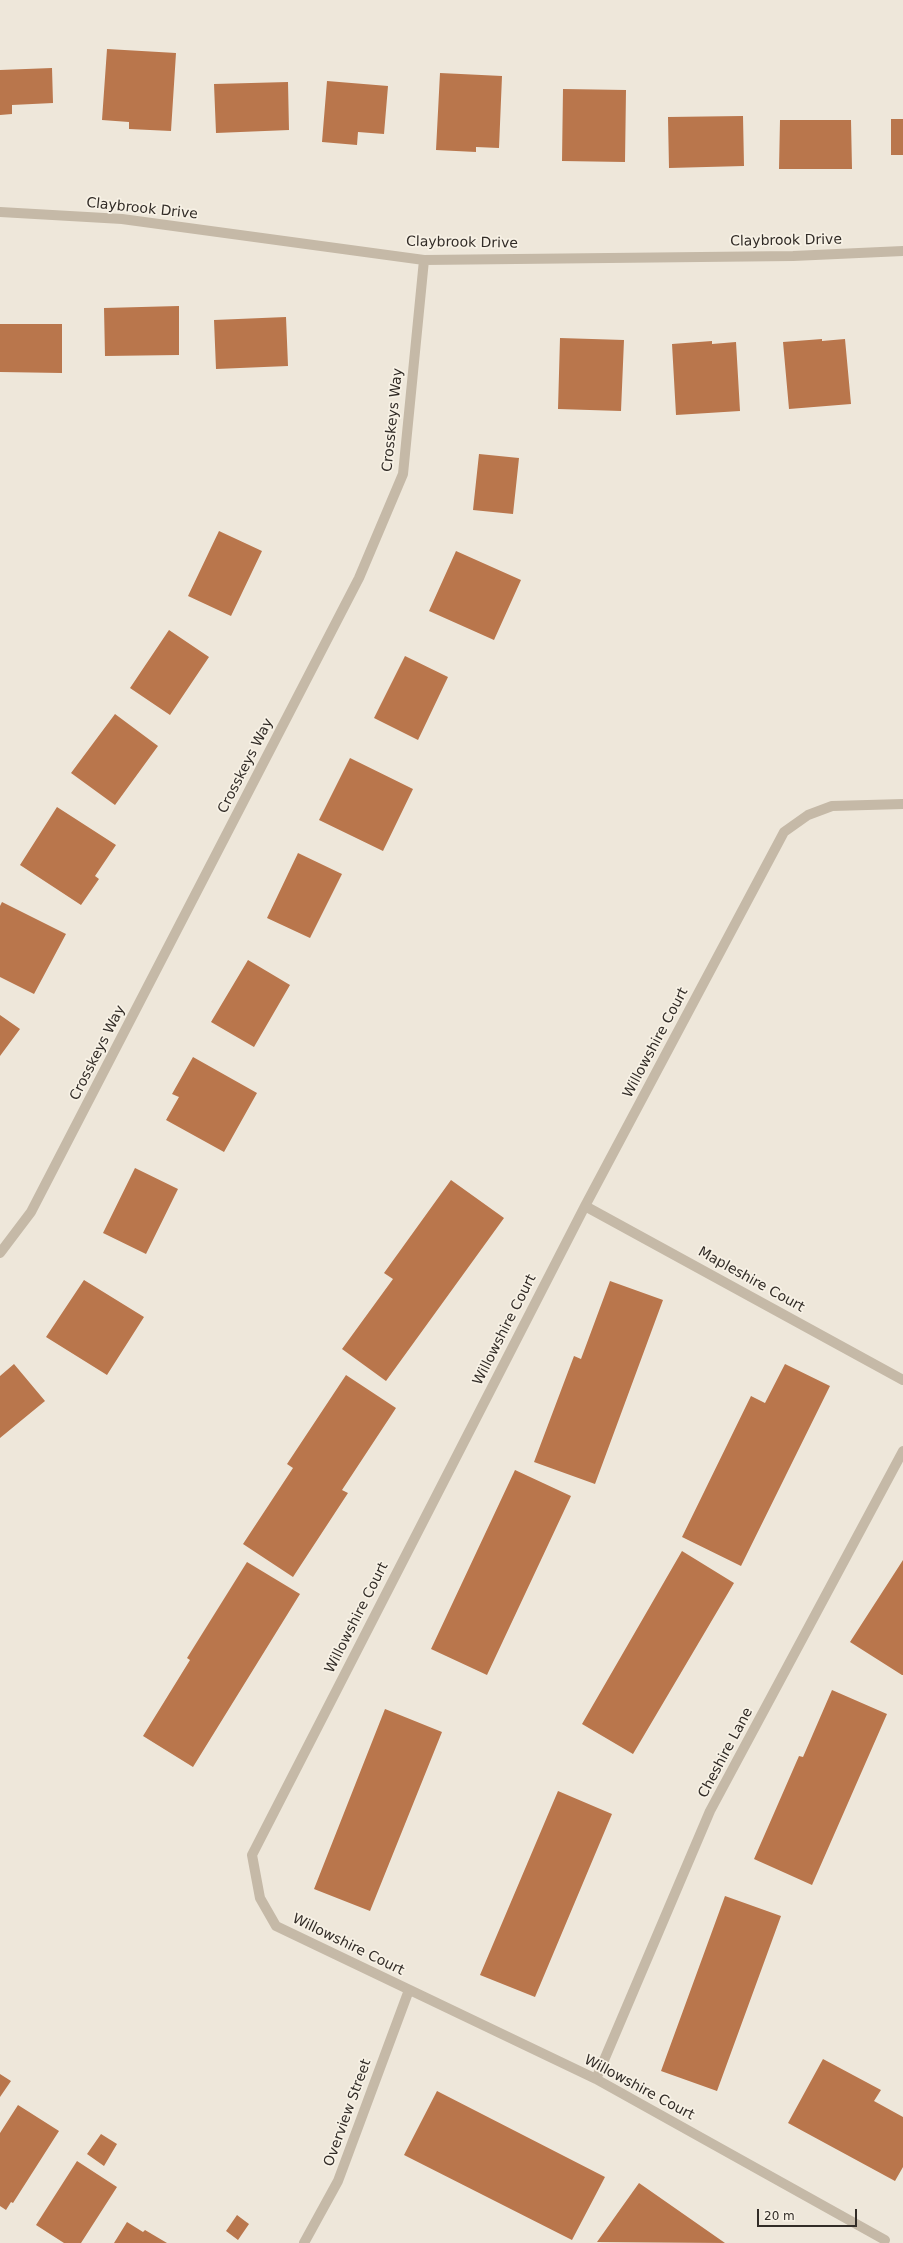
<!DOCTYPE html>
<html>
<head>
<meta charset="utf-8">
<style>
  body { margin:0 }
  #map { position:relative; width:903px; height:2243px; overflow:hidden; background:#eee7da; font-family:"DejaVu Sans",sans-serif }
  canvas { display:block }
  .scale { position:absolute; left:757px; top:2209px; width:100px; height:18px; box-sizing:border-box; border:2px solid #322c27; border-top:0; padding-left:5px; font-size:12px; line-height:14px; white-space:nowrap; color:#322c27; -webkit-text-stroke:3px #f7f1e5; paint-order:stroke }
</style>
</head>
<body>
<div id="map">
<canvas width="903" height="2243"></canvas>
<div class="scale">20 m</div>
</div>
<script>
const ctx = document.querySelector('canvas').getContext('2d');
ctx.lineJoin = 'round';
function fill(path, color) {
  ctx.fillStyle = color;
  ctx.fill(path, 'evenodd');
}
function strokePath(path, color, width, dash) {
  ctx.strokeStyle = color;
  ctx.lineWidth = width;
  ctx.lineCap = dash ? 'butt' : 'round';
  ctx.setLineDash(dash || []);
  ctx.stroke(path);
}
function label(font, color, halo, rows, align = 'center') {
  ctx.font = font + ' "DejaVu Sans",sans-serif';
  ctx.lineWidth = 3.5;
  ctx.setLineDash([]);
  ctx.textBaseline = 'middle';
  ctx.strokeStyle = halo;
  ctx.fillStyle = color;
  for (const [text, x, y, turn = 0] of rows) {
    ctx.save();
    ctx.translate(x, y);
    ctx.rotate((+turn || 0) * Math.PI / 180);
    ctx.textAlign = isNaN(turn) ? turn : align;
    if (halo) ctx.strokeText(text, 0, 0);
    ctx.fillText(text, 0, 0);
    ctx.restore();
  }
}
const building = new Path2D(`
  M 107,49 L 176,53 L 171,131 L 129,129 L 129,122 L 102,120 Z
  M 52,68 L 53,103 L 12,105 L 12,114 L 0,115 L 0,70 Z
  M 440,73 L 502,76 L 499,148 L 476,147 L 476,152 L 436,150 Z
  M 327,81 L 388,86 L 384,134 L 358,132 L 357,145 L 322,142 Z
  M 288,82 L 289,130 L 216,133 L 214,84 Z
  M 563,89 L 626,90 L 625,162 L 562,161 Z
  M 743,116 L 744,166 L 669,168 L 668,117 Z
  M 891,119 L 903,119 L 903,155 L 891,155 Z
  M 780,120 L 851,120 L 852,169 L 779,169 Z
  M 179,306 L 179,355 L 105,356 L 104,308 Z
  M 286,317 L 288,366 L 216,369 L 214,320 Z
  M 0,324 L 62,324 L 62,373 L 0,372 Z
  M 560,338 L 624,340 L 621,411 L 558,409 Z
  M 822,339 L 822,341 L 845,339 L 851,404 L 789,409 L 783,342 Z
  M 712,341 L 712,344 L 736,342 L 740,411 L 676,415 L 672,344 Z
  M 479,454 L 519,458 L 513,514 L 473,510 Z
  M 219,531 L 262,551 L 231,616 L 188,596 Z
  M 456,551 L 521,580 L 494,640 L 429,611 Z
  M 169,630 L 209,657 L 170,715 L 130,688 Z
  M 405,656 L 448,677 L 418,740 L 374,718 Z
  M 115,714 L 158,746 L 115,805 L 71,773 Z
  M 350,758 L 413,789 L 383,851 L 319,820 Z
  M 57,807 L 116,845 L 95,876 L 99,879 L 81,905 L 20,865 Z
  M 298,853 L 342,874 L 310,938 L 267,918 Z
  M 2,902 L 66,934 L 34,994 L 0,977 L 0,906 Z
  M 248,960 L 290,985 L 254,1047 L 211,1022 Z
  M 0,1015 L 20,1029 L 0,1056 Z
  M 193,1057 L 257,1093 L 224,1152 L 166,1120 L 179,1097 L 172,1094 Z
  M 135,1168 L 178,1189 L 146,1254 L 103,1233 Z
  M 451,1180 L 504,1218 L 386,1381 L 342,1349 L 393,1279 L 384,1273 Z
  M 84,1280 L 144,1317 L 107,1375 L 46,1337 Z
  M 610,1281 L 663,1300 L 595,1484 L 534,1462 L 574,1356 L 581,1359 Z
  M 14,1364 L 45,1401 L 0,1438 L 0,1376 Z
  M 785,1364 L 830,1386 L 741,1566 L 682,1537 L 751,1396 L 765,1403 Z
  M 346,1375 L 396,1408 L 342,1490 L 348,1493 L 293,1577 L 243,1544 L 293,1468 L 287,1464 Z
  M 515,1470 L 571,1496 L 487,1675 L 431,1649 Z
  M 682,1551 L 734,1583 L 633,1754 L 582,1724 Z
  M 903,1560 L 903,1675 L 902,1675 L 850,1642 Z
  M 247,1562 L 300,1594 L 193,1767 L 143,1736 L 190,1660 L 187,1658 Z
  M 832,1690 L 887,1714 L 812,1885 L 754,1859 L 799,1756 L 803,1757 Z
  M 385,1709 L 442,1732 L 370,1911 L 314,1889 Z
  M 558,1791 L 612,1814 L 535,1997 L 480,1975 Z
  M 725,1896 L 781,1916 L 717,2091 L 661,2071 Z
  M 823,2059 L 881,2090 L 874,2101 L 903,2117 L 903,2167 L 895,2181 L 788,2123 Z
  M 0,2074 L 11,2081 L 0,2097 Z
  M 437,2091 L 605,2177 L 572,2240 L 404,2155 Z
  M 18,2105 L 59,2131 L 13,2203 L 11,2202 L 6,2210 L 0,2206 L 0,2133 Z
  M 101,2134 L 117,2144 L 104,2166 L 87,2154 Z
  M 77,2161 L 117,2187 L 81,2243 L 64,2243 L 36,2225 Z
  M 639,2183 L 725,2243 L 597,2242 Z
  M 237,2215 L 249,2224 L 238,2240 L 226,2231 Z
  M 127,2222 L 143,2232 L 145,2230 L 167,2243 L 114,2243 Z`);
const street = new Path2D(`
  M 0,212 L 122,219 L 424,260 L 793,256 L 903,251
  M 585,1206 L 903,1380
  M 0,1253 L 31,1212 L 359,578 L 403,474 L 424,260
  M 596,2079 L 710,1811 L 903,1451
  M 885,2240 L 596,2079 L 276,1926 L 260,1898 L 252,1855 L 585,1206 L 784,832 L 808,815 L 832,806 L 903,804
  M 304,2243 L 338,2181 L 409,1990`);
const streetNames = [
  ["Claybrook Drive",142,209,6],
  ["Claybrook Drive",786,241,-1],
  ["Claybrook Drive",462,243,1],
  ["Crosskeys Way",393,420,-84],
  ["Crosskeys Way",246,766,-63],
  ["Willowshire Court",656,1043,-62],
  ["Crosskeys Way",98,1053,-63],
  ["Mapleshire Court",751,1280,29],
  ["Willowshire Court",505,1330,-63],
  ["Willowshire Court",357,1618,-63],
  ["Cheshire Lane",726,1753,-62],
  ["Willowshire Court",348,1945,26],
  ["Willowshire Court",639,2088,28],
  ["Overview Street",348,2113,-70]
];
fill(building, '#b9764c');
strokePath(street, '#c5b9a7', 10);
label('14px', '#322c27', '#f7f1e5', streetNames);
</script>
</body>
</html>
